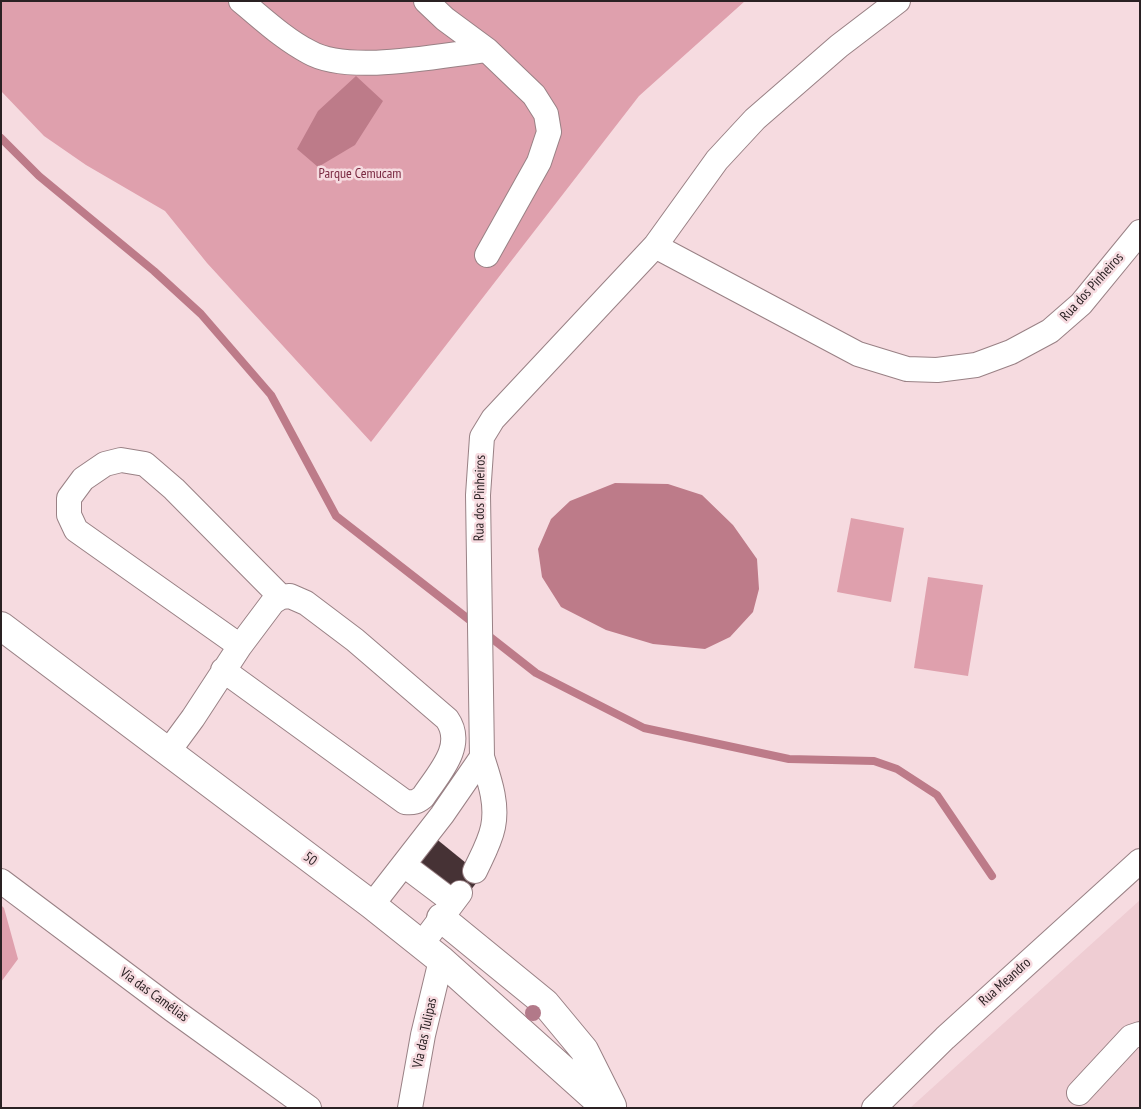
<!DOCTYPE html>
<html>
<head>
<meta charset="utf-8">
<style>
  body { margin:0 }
  #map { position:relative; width:1141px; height:1109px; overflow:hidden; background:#f6dbe0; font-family:"PT Sans Narrow",sans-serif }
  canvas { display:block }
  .frame { position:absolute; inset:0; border:2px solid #2a2123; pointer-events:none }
</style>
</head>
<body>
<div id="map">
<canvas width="1141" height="1109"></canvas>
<div class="frame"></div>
</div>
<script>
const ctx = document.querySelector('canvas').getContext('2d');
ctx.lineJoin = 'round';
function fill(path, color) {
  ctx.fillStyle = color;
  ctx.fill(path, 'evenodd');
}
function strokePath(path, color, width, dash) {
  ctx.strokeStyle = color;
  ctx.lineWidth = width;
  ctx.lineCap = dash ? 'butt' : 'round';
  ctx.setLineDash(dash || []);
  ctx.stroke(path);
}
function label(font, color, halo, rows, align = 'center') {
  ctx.font = font + ' "PT Sans Narrow",sans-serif';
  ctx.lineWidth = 5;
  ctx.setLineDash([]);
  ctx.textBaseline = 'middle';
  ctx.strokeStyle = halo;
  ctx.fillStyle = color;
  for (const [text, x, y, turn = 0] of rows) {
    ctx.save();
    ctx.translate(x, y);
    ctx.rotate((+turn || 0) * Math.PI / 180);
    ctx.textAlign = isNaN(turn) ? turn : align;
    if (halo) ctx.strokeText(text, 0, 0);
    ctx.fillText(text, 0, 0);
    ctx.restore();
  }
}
const built = new Path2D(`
  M 1140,900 L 1140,1108 L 910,1108 Z`);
const green = new Path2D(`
  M 1,1 L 745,1 L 639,96 L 371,442 L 207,263 L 165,211 L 86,165 L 44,136 L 1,91 Z
  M 851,518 L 904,528 L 891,602 L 837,592 Z
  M 928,577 L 983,585 L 968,676 L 914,668 Z
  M 1,905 L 4,908 L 18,959 L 1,982 Z`);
const water = new Path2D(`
  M 356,76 L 383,101 L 355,145 L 318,167 L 297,149 L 318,111 Z
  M 615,483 L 668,484 L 702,495 L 733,525 L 757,559 L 759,589 L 753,612 L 730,637 L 705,649 L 653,644 L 606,630 L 561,607 L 542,577 L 538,549 L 551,519 L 570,501 Z`);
const stream = new Path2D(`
  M 1,138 L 39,176 L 154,271 L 201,314 L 271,395 L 336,516 L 476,625
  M 485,633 L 536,673 L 644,728 L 789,759 L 874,761 L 897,769 L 937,795 L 992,876`);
const building = new Path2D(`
  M 434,837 L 482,876 L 465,897 L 441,882 L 418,861 Z`);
const minor = new Path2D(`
  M 241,1 C 263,19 284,39 309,52 C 349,75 441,55 487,50
  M 426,1 L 445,19 L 487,50 L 534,95 L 546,114 L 549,132 L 539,162 L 487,255
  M 655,246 L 858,354 L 907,369 L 937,370 L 976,365 L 1011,352 L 1050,331 L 1081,304 L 1140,232
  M 240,646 L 76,530 L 69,515 L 69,498 L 83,479 L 105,464 L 121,460 L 145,464 L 174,489 L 281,597
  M 168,752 L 193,718 L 240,646 L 273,602 L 281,597 L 290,596 L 306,603 L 355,640 L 447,719 C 466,746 438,774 423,797 C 417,802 413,803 405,802 L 223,670
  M 404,865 L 453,902
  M 475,871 C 482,856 490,842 493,827 C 498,803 489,779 482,757 L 478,495 L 482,437 L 493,419 L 655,246 L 717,160 L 755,119 L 839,46 L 898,1
  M 1,881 L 173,1010 L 309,1108
  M 372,905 L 442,815 L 482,757
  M 421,945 L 460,893
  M 1079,1093 L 1131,1037 L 1140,1034
  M 410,1108 L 423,1035 L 441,960
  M 874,1108 L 945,1038 L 1140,861`);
const major = new Path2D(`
  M 1,626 L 372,905 L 441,960 L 606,1108
  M 441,918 L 545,1003 L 584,1050 L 612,1106`);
const trees = [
  [533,1013]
];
const parkNames = [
  ["Parque Cemucam",360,174]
];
const streetNames = [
  ["Rua dos Pinheiros",1092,287,-48],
  ["Rua dos Pinheiros",480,498,-89],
  ["50",310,859,37],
  ["Rua Meandro",1005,982,-42],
  ["Via das Camélias",154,995,36],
  ["Via das Tulipas",425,1033,-78]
];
fill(built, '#efcdd3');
fill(green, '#dfa0ad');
fill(water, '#bd7b89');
strokePath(stream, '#bd7b89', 8);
fill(building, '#463235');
strokePath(minor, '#998185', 26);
strokePath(major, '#998185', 30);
strokePath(minor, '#fff', 24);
strokePath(major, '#fff', 28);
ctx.fillStyle = '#b27989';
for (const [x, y] of trees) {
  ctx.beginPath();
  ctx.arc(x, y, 8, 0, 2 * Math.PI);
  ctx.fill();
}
label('14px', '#7a2941', '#f6dbe0', parkNames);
label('14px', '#2a2123', '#f6dbe0', streetNames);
</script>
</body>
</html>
